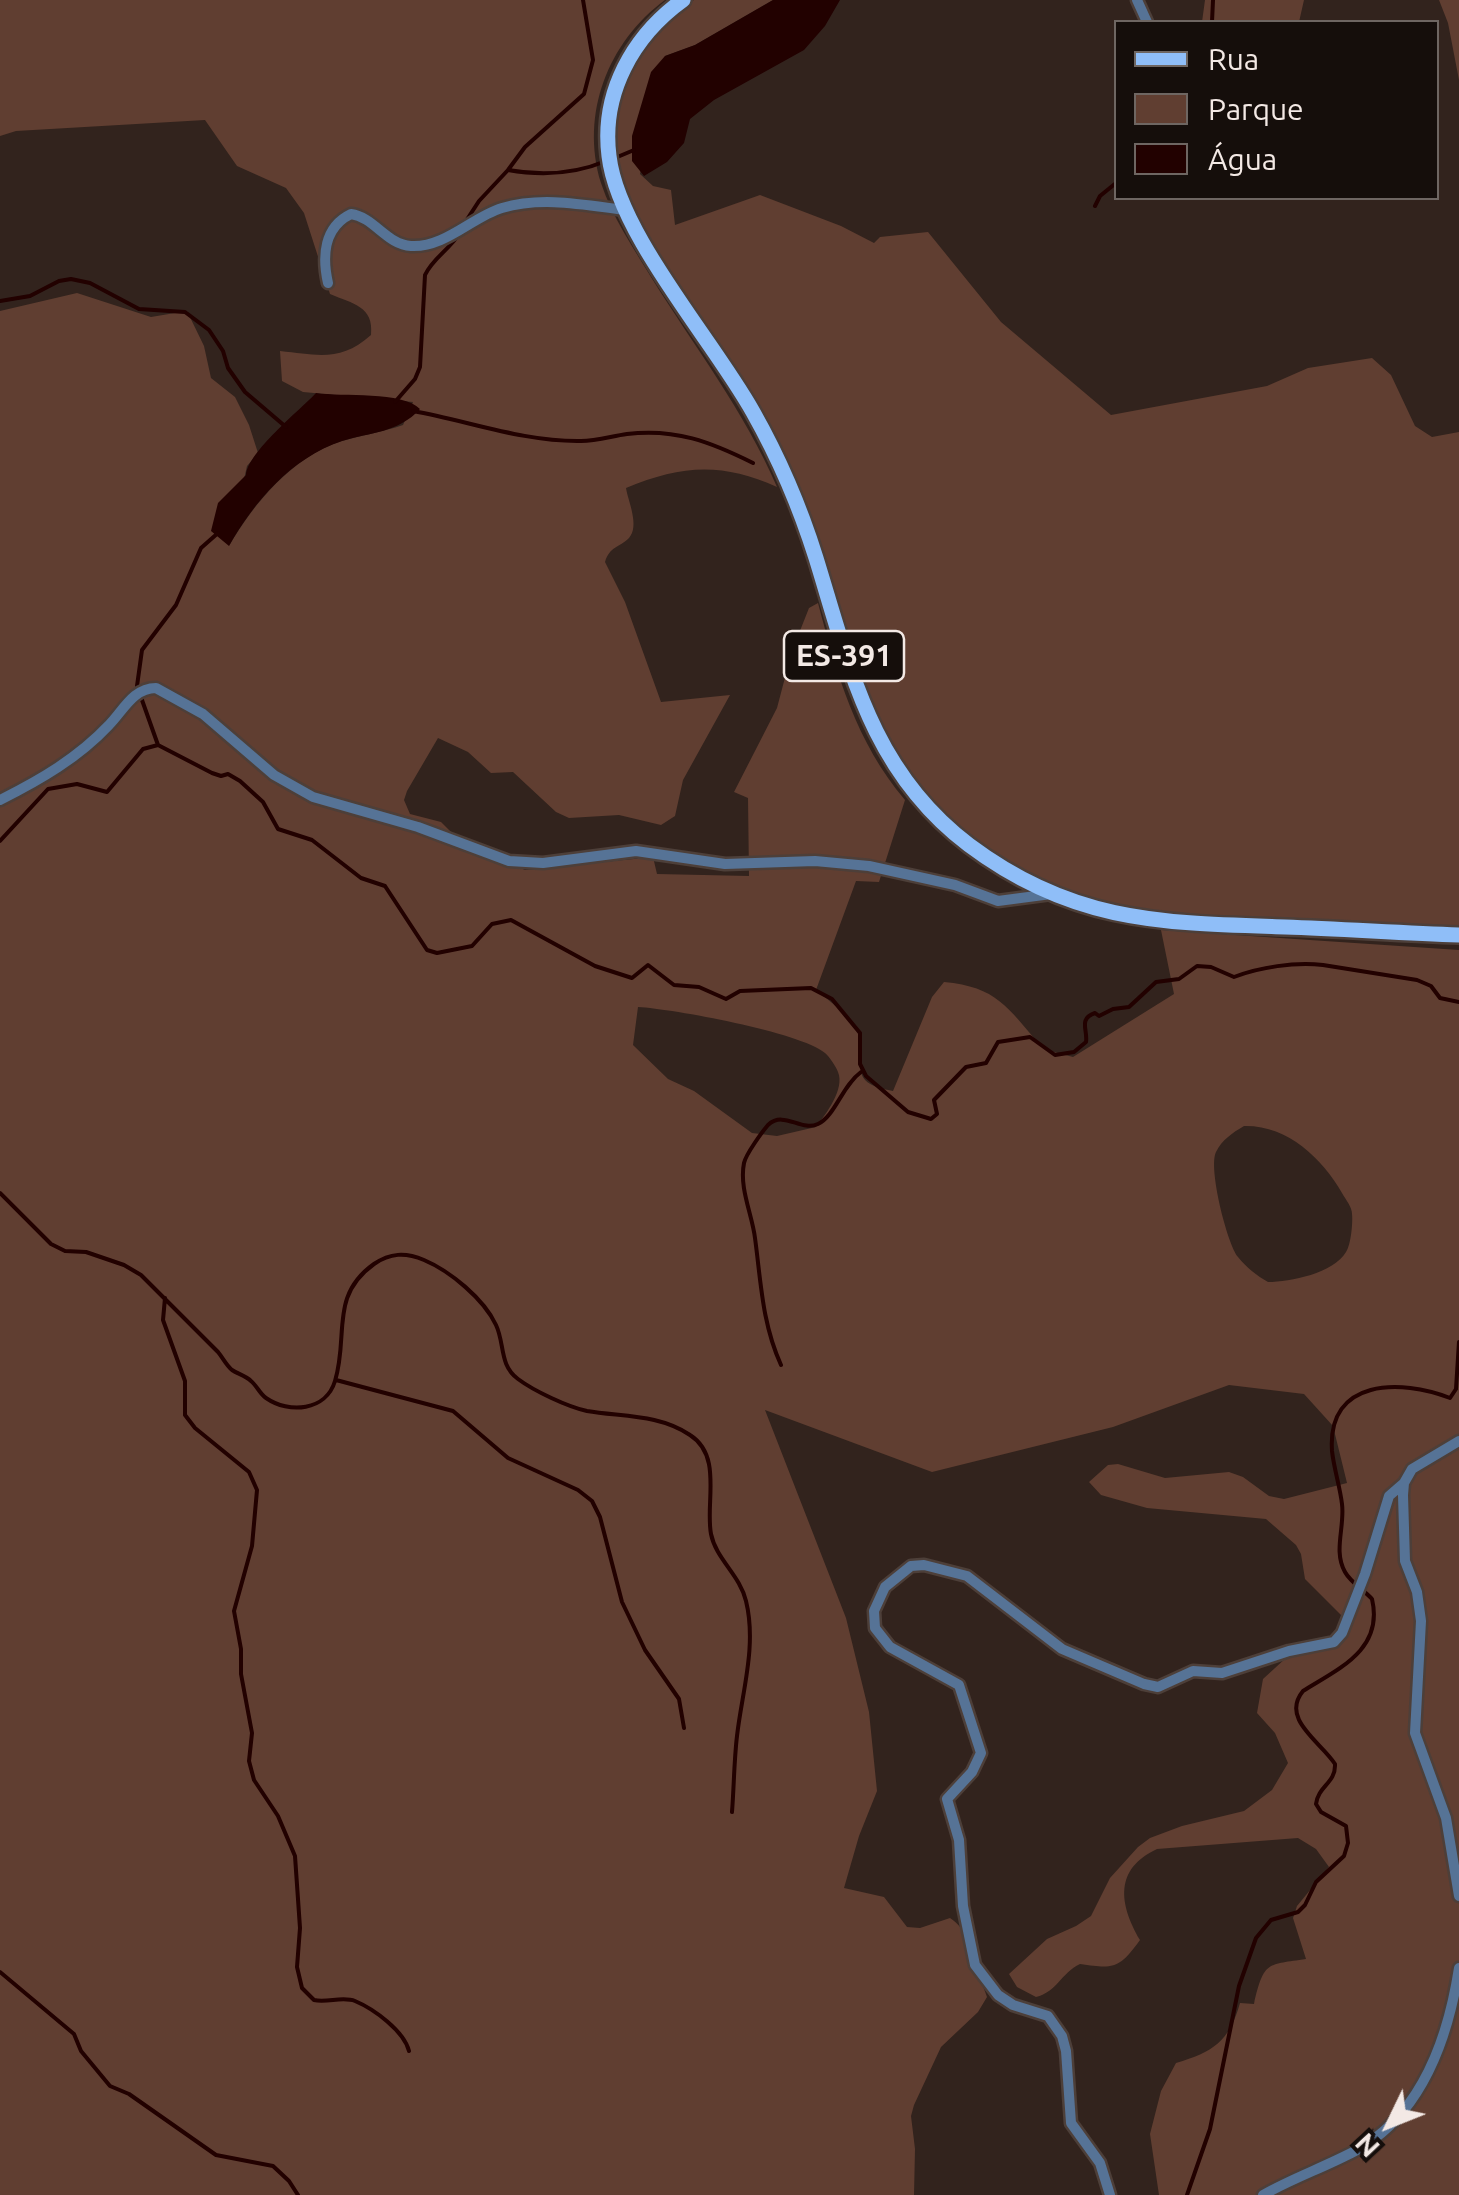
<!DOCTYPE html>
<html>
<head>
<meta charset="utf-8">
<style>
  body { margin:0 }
  #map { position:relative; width:1459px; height:2195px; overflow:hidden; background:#32231d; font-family:Ubuntu,sans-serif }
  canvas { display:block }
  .legend { position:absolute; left:1114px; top:20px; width:325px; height:180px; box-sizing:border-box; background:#150e0b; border:2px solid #6e6662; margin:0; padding:12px 18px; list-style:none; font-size:30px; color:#f3e9e5 }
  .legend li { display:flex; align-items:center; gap:20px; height:50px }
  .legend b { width:50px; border:2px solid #6e6662 }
  .north { position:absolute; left:1339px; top:2075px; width:100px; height:100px; -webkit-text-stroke:8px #150e0b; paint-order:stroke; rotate:227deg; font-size:28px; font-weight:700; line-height:40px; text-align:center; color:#f3e9e5 }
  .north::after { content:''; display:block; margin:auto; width:35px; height:45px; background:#f3e9e5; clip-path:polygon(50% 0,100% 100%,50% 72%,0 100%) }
</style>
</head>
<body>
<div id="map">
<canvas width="1459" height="2195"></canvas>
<ul class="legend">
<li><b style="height:12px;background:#8fbef8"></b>Rua</li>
<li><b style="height:28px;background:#603e31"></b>Parque</li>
<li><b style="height:28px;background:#220100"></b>Água</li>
</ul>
<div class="north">N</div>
</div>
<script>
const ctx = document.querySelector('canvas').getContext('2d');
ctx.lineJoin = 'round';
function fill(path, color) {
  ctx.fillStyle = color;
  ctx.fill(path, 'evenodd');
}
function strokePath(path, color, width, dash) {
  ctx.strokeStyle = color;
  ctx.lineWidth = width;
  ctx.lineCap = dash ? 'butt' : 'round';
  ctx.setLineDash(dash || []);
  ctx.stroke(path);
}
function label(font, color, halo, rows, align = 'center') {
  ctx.font = font + ' Ubuntu,sans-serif';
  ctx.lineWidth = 10;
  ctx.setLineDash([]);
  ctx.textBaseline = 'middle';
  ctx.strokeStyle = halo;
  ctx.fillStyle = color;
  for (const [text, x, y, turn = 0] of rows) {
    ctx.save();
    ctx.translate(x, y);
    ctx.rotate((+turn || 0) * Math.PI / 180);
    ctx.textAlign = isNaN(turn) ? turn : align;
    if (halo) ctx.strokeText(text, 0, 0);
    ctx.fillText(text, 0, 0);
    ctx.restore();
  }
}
const green = new Path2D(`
  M 0,0 L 665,0 C 608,42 580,114 601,183 C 612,217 633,247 651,277 C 694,346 745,412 777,487 C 722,462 681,465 626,488 C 628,501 640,526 629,538 C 619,548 610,546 605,562 L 625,602 L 661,702 L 730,695 L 683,780 L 675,816 L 661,825 L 619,815 L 569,818 L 556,812 L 513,772 L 491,773 L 468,752 L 438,738 L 407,791 L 404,800 L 410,814 L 441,822 L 462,843 L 525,870 L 653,857 L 657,874 L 749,876 L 748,798 L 734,792 L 777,708 L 792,651 L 809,608 L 818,603 C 837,675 856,742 905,800 L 879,882 L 856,881 L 816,990 C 830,1002 849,1014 857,1031 C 870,1062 842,1082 893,1091 L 932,997 L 944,982 C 997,987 1007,1007 1040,1045 L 1050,1051 L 1073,1057 L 1174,994 L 1161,930 L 1459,950 L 1459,2195 L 1159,2195 L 1150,2134 L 1161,2091 L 1176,2063 C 1213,2052 1229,2042 1240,2003 L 1254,2004 C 1264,1960 1268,1965 1306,1959 L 1293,1918 L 1297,1906 L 1329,1867 L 1316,1849 L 1298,1838 L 1157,1849 C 1114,1869 1119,1904 1140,1940 C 1119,1969 1114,1969 1080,1964 C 1061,1973 1057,1992 1036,1997 L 1017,1987 L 1009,1974 L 1047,1939 L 1076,1926 L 1091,1916 L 1110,1878 L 1138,1847 L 1150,1838 L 1182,1826 L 1244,1811 L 1272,1790 L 1288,1763 L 1275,1733 L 1257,1713 L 1263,1679 L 1299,1646 L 1331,1636 L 1344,1618 L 1305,1579 L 1301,1554 L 1296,1545 L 1266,1519 L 1147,1508 L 1101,1495 L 1089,1482 L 1108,1465 L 1118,1464 L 1165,1478 L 1229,1472 L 1243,1477 L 1269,1496 L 1284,1499 L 1347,1483 L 1333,1426 L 1304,1394 L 1229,1385 L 1113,1427 L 932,1472 L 765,1410 L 846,1618 L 869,1712 L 877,1791 L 859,1836 L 844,1888 L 884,1897 L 907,1927 L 920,1928 L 950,1918 C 968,1930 965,1941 971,1959 C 976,1972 983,1984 987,1997 L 978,2012 L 941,2047 L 914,2105 L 911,2116 L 915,2149 L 914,2195 L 0,2195 L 0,311 L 77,293 L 151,317 L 187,311 L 204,346 L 211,378 L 235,397 L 249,425 L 258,453 L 247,466 L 229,546 C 255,502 292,457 342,441 C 362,435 383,432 403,425 L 413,402 L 303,392 L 282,381 L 280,351 C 318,355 341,362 371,335 C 374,306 353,304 330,294 L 304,213 L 286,188 L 237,166 L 205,120 L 16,131 L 0,136 ZM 638,1007 C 673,1009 800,1032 825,1053 C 829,1056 836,1067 838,1072 C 845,1089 826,1114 816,1127 L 777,1136 L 752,1133 L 694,1091 L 668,1079 L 633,1045 ZM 1244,1126 C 1287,1125 1322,1158 1342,1193 C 1346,1200 1352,1207 1352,1214 C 1353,1222 1351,1245 1346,1252 C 1334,1273 1290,1282 1268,1282 C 1257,1276 1246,1267 1238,1257 C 1227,1243 1208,1168 1216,1152 C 1222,1140 1232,1133 1244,1126 Z
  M 694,0 L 773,0 L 695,45 L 665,56 L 640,174 L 653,186 L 671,190 L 675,225 L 760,195 L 841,226 L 874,243 L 880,237 L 928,232 L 1001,322 L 1111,415 L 1267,386 L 1308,368 L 1372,358 L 1391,375 L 1415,426 L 1432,437 L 1459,432 L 1459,931 L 1135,912 L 1068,895 L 1033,882 L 941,818 L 880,737 L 809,522 L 626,204 L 610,135 L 629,63 L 681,7 Z
  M 1205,0 L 1304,0 L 1299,22 L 1202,22 Z
  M 1439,0 L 1459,0 L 1459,80 L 1448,23 Z`);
const water = new Path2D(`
  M 773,0 L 840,0 L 825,26 L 804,50 L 714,100 L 690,119 L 684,143 L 667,162 L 644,176 L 632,161 L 632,136 L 651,72 L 665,56 L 695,45 Z
  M 316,393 C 342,397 403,391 420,409 C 398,433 371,432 342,441 C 291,458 254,502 229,546 L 211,531 L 218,503 L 246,475 C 248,452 299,411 316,393 Z`);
const stream = new Path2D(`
  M 1212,22 L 1213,0
  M 615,158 L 634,150
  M 508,170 C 542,176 575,174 606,161
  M 1095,206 L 1100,196 L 1116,183
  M 466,221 L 479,201 L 508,170 L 525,147 L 584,94 L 593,60 L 583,0
  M 0,301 L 30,296 L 59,281 L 71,279 L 90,283 L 139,309 L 185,312 L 209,330 L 223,351 L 228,368 L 245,392 L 286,427
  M 395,402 L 415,379 L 420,367 L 425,275 C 433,258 449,250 459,234
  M 413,411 C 469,421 524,442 581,441 C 597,441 612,436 627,434 C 675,428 711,442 753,463
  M 158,745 L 137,686 L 142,650 L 176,605 L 201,548 L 218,533
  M 0,841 L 48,789 L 77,784 L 107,792 L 143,749 L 158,745 L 212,773 L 221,776 L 228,774 L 240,781 L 263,802 L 278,829 L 312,840 L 361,878 L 385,886 L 427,950 L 437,953 L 472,946 L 492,924 L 511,920 L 595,966 L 632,978 L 648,965 L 674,985 L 699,987 L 726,999 L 740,991 L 811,988 L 832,999 L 860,1033 L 860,1064 L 866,1076 L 908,1112 L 931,1119 L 937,1114 L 934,1100 L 966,1067 L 986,1063 L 998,1042 L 1030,1037 L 1055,1055 L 1074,1052 L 1086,1042 C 1088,1030 1078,1019 1095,1013 L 1099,1016 L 1113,1009 L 1129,1007 L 1156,982 L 1179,979 L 1197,966 L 1211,967 L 1234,977 C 1260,967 1294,962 1323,965 L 1417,980 L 1431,986 L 1440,998 L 1459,1002
  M 0,1193 L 51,1244 L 65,1251 L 86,1252 L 124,1265 L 141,1275 L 218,1352 C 223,1358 226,1365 232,1370 C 238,1374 246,1376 251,1381 C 257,1386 260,1394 266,1398 C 289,1414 326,1411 335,1381 C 349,1336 329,1296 374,1264 C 390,1253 405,1252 424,1260 C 450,1271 484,1299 496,1325 C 505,1344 499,1365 518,1379 C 534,1391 568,1407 587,1411 C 622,1417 659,1414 690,1435 C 723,1456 705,1503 711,1534 C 716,1559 740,1575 746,1601 C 757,1646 742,1692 737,1736 C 734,1761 734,1787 732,1812
  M 165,1298 L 163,1320 L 185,1381 L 185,1415 L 195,1428 L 249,1472 L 257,1490 L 252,1546 L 234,1611 L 241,1649 L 241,1674 L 252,1733 L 249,1761 L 254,1780 L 278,1816 L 295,1856 L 300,1928 L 297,1967 L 302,1988 L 314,2000 C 327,2003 343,1996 355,2001 C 374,2009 404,2031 409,2051
  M 781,1365 C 762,1323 761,1282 755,1238 C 752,1214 739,1188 744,1163 C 746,1154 762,1132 768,1125 C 784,1110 801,1132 818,1124 C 835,1116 842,1086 861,1072
  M 336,1380 L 453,1411 L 508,1458 L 578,1490 L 592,1501 L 600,1517 L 622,1602 L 645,1650 L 679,1699 L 684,1728
  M 0,1972 L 74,2034 L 81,2051 L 110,2086 L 129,2094 L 216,2155 L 273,2166 L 289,2181 L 298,2195
  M 1187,2195 L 1210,2129 L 1239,1986 L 1256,1938 L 1271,1920 L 1298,1912 L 1305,1905 L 1316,1882 L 1344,1856 L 1348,1843 L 1346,1826 L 1321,1812 L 1316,1804 C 1318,1786 1336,1783 1335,1764 C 1321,1742 1280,1719 1303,1691 C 1338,1669 1384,1650 1372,1599 C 1364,1590 1351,1583 1345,1572 C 1333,1551 1345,1527 1342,1504 C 1340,1487 1334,1469 1332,1451 C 1327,1378 1401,1379 1450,1398 L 1456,1389 L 1459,1342`);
const street = new Path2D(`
  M 1137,0 L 1147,22
  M 328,283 C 322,256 324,227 351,214 C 374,217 387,245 411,246 C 445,248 472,217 502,208 C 542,196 585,205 625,210
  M 0,800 C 40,780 78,758 109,725 C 123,711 133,688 156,688 L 203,714 L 274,775 L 313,797 L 418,827 L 509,861 L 543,863 L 636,851 L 725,864 L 815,861 L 869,866 L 955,885 L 998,901 L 1051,894
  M 1459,1441 L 1412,1469 L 1404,1483 L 1403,1495 L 1405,1561 L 1417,1592 L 1421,1621 L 1415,1733 L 1446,1818 L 1459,1896
  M 1110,2195 L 1100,2163 L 1071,2123 L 1066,2051 L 1062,2036 L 1048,2016 L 1013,2005 L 998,1995 L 975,1965 L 963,1906 L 959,1840 L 947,1799 L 972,1772 L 981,1753 L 959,1685 L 890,1647 L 875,1628 L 874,1611 L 885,1587 L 911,1566 L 924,1565 L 967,1576 L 1062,1649 L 1144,1684 L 1158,1687 L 1193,1671 L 1222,1673 L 1289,1651 L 1334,1642 L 1342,1633 L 1365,1574 L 1389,1496 L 1404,1483
  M 1263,2195 C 1293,2178 1325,2167 1355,2151 C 1422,2115 1448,2039 1459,1968`);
const primary = new Path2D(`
  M 683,0 C 633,36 601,93 609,156 C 618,234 713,340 753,412 C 779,458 800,507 816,558 C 850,668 871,771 969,845 C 1073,923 1162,923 1285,927 C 1343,929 1401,933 1459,935`);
const shields = [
  [844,656,120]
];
const shieldNames = [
  ["ES-391",844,656]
];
fill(green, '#603e31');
fill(water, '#220100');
strokePath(stream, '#220100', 4);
strokePath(street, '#4d3f39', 15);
strokePath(primary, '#4d3f39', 20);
strokePath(street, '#567396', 10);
strokePath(primary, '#8fbef8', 15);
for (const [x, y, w] of shields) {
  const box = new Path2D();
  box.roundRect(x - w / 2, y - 25, w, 50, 8);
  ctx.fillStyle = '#150e0b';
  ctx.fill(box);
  strokePath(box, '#f3e9e5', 2.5);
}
label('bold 30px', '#f3e9e5', null, shieldNames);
</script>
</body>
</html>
